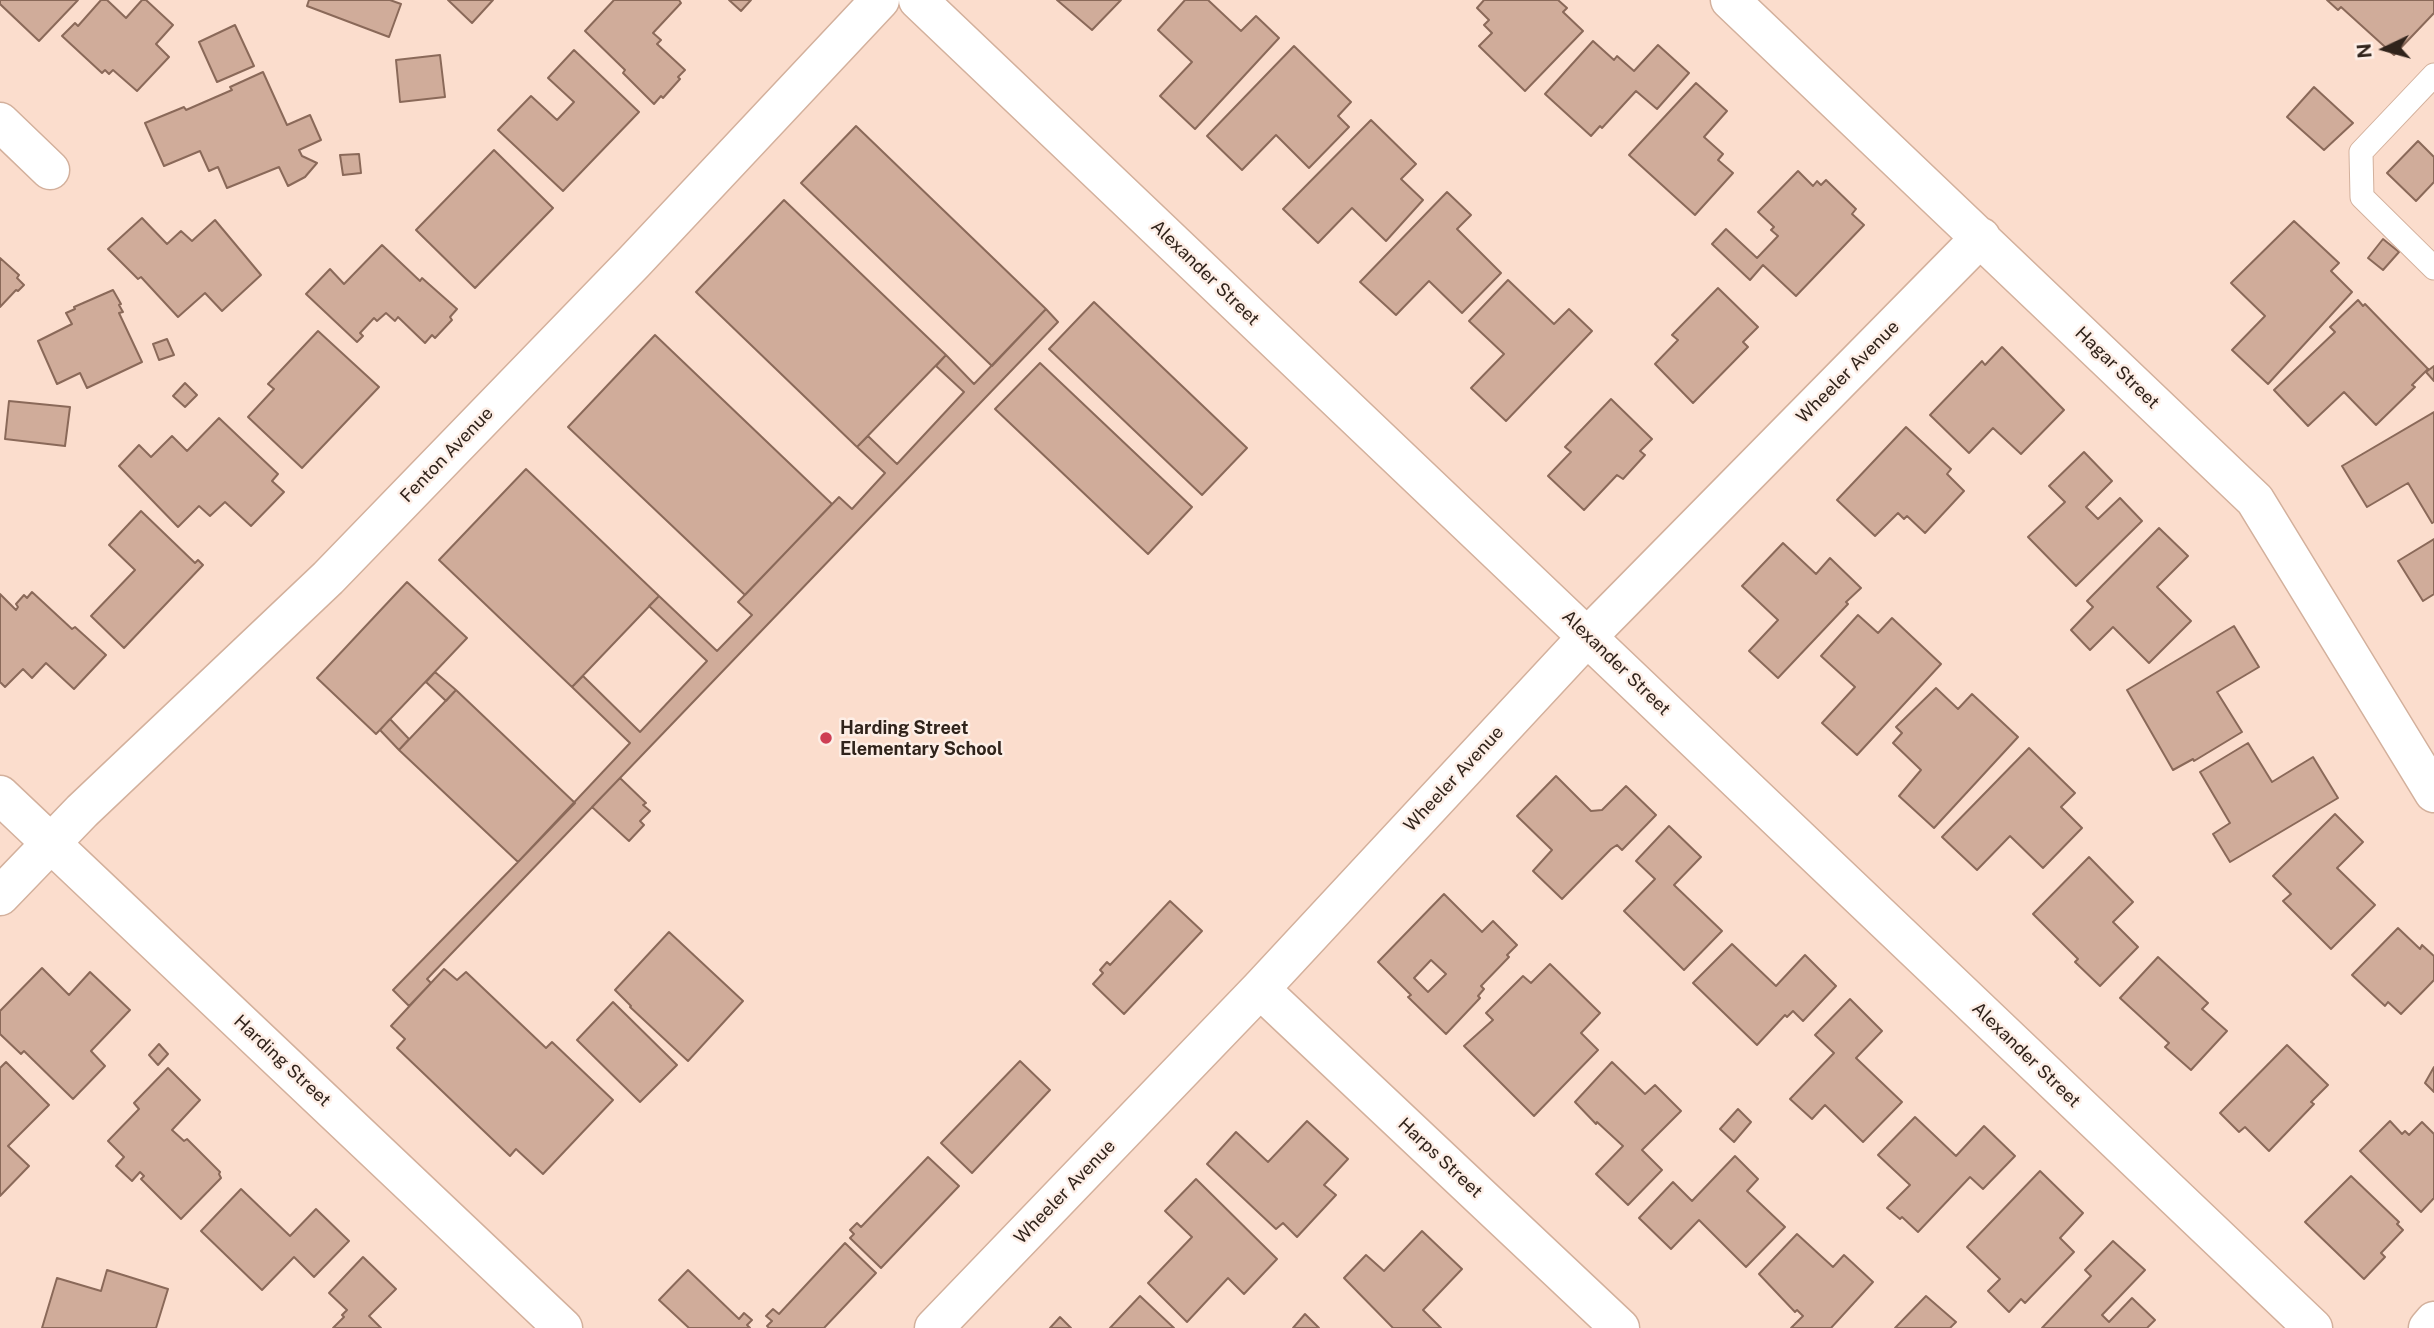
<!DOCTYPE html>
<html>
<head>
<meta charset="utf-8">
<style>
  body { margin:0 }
  #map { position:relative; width:2434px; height:1328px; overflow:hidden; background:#fbddcd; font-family:"Public Sans",sans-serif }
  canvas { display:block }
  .north { position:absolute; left:2350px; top:14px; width:70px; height:70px; -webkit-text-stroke:5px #fdeee6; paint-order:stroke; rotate:265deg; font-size:19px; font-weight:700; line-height:28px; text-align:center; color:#30231b }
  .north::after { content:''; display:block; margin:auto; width:24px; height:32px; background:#30231b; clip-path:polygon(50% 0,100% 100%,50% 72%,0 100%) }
</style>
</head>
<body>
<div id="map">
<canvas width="2434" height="1328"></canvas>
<div class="north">N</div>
</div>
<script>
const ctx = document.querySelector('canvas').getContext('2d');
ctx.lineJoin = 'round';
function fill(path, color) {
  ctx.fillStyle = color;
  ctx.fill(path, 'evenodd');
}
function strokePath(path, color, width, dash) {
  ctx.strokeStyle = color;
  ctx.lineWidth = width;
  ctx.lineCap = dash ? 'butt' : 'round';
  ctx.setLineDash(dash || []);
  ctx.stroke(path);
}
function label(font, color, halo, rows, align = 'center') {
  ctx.font = font + ' "Public Sans",sans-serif';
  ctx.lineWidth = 5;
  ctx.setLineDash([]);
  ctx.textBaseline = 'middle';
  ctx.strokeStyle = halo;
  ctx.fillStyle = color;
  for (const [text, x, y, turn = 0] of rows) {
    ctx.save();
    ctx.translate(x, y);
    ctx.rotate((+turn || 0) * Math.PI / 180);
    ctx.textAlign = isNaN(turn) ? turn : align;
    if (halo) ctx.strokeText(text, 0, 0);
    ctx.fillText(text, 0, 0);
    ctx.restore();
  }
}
const building = new Path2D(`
  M 0,0 L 78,0 L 39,41 L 0,4 Z
  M 101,0 L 107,0 L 126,18 L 142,0 L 146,0 L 173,25 L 156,44 L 169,57 L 137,91 L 113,70 L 109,74 L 105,70 L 102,73 L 62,36 L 75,23 L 78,26 Z
  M 309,0 L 390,0 L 401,4 L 389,37 L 307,6 Z
  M 448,0 L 493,0 L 472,23 Z
  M 614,0 L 679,0 L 681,3 L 653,33 L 661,40 L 657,44 L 685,70 L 678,77 L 680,79 L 663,98 L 661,96 L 654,104 L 623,73 L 625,70 L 585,31 Z
  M 729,0 L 751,0 L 741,11 Z
  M 1057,0 L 1121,0 L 1092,30 Z
  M 1185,0 L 1208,0 L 1241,31 L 1256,16 L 1279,38 L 1195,129 L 1160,96 L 1192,62 L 1158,30 Z
  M 1484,0 L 1558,0 L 1567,8 L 1563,12 L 1583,31 L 1525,91 L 1479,46 L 1492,33 L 1484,25 L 1489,20 L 1477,8 Z
  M 2327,0 L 2434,0 L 2434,13 L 2394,55 L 2341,7 L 2338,10 Z
  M 235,25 L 254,66 L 217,82 L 199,42 Z
  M 1593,41 L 1614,60 L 1617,56 L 1634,71 L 1658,45 L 1689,73 L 1657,109 L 1636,91 L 1602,128 L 1600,126 L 1591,136 L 1545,94 Z
  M 1294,46 L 1351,102 L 1338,116 L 1349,127 L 1309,168 L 1276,135 L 1242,170 L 1207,136 Z
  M 574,50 L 639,112 L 563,191 L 498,130 L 531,96 L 557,120 L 574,102 L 548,78 Z
  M 440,55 L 445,97 L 400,102 L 396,60 Z
  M 263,72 L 287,125 L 310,115 L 321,140 L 299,150 L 302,156 L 317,163 L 305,177 L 288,186 L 279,167 L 227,188 L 218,167 L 209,171 L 200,151 L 164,166 L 145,123 L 184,107 L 186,110 L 232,90 L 230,87 Z
  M 1696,83 L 1727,111 L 1704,137 L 1723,154 L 1718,160 L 1733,173 L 1695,215 L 1629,155 Z
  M 2314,87 L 2353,123 L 2324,150 L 2287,117 Z
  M 1371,120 L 1416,164 L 1401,179 L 1423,200 L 1386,241 L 1352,208 L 1318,243 L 1283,209 Z
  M 856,126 L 1046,309 L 992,366 L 801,183 Z
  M 2418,141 L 2434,157 L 2434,182 L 2416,201 L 2387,173 Z
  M 494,150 L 553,208 L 475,288 L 416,230 Z
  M 359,154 L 361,173 L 343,175 L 340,155 Z
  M 1798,171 L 1813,186 L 1817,181 L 1821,185 L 1826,180 L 1856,209 L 1852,214 L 1864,225 L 1796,296 L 1763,265 L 1750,280 L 1712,244 L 1726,229 L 1757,258 L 1778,236 L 1771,230 L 1774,227 L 1758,212 Z
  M 1447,192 L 1471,215 L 1457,229 L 1501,273 L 1462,313 L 1429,281 L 1396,315 L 1360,282 Z
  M 784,200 L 946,355 L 857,447 L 696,292 Z
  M 142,218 L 167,244 L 181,231 L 192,241 L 215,220 L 261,275 L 222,311 L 205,293 L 178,317 L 141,277 L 138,279 L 108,249 Z
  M 2294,221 L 2339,263 L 2331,271 L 2352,292 L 2268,384 L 2232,350 L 2265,316 L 2231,283 Z
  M 2383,239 L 2399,252 L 2383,270 L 2368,258 Z
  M 382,245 L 420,281 L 422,278 L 457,309 L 450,317 L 452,320 L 435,338 L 432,335 L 425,343 L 398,317 L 395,321 L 386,313 L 377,321 L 374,318 L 360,333 L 363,336 L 357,342 L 306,294 L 330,269 L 344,284 Z
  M 0,258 L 19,275 L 17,278 L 24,285 L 18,291 L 16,290 L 0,307 Z
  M 1508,280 L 1554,324 L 1569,309 L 1592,331 L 1506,421 L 1471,388 L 1504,354 L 1469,321 Z
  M 1718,288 L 1758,327 L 1743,342 L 1748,347 L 1693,403 L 1655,364 L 1678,340 L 1672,335 Z
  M 113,290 L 121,304 L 119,305 L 123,312 L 119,313 L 142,362 L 87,388 L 80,373 L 57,384 L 38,341 L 72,324 L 66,313 L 75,309 L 74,307 Z
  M 2358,300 L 2363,306 L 2365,304 L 2428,369 L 2412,385 L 2415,387 L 2376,425 L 2344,392 L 2308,426 L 2274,390 L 2335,332 L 2330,327 Z
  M 1094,302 L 1247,448 L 1202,495 L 1049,349 Z
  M 1046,309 L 1058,322 L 427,979 L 431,983 L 409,1006 L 393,990 L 518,862 L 630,743 L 572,687 L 583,676 L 640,732 L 707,661 L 649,606 L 659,596 L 717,651 L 752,615 L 738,602 L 839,497 L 852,509 L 885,473 L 857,447 L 868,436 L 897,464 L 964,392 L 936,366 L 946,355 L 974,384 Z
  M 318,331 L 379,387 L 302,468 L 248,417 L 274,389 L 268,384 Z
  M 655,335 L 832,504 L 745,595 L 568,427 Z
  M 167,339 L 174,355 L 159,360 L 153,344 Z
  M 2002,347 L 2064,410 L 2021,454 L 1993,428 L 1969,453 L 1930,415 L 1982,361 L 1985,365 Z
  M 1040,363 L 1192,507 L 1148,554 L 995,409 Z
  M 2434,366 L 2434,381 L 2426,372 Z
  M 185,383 L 197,395 L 185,407 L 173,396 Z
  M 1611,399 L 1652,439 L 1640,451 L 1645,455 L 1623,479 L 1617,475 L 1584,510 L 1548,476 L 1571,452 L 1565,447 Z
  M 9,401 L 70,407 L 65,446 L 5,439 Z
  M 2434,412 L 2434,522 L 2432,523 L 2408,483 L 2367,507 L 2342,466 Z
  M 219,418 L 278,474 L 272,481 L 284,492 L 251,526 L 225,502 L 210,516 L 199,506 L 178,527 L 119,466 L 139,445 L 151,457 L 172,436 L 187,451 Z
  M 1906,427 L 1951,469 L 1947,474 L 1964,491 L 1925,533 L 1907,516 L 1904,519 L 1898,513 L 1875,536 L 1837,500 Z
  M 2084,452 L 2112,481 L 2086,507 L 2098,519 L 2120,498 L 2142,521 L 2076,586 L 2028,537 L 2065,502 L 2049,486 Z
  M 526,469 L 659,596 L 572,687 L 439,560 Z
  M 141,511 L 195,563 L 198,560 L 203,565 L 124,648 L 91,616 L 135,570 L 109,545 Z
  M 2159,528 L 2188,556 L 2157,587 L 2191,621 L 2149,663 L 2113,627 L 2090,650 L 2071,630 L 2093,607 L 2087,601 Z
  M 2434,539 L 2434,594 L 2423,601 L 2398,561 Z
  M 1783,543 L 1816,574 L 1830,558 L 1861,588 L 1846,602 L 1848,604 L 1778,678 L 1749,651 L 1778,620 L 1742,586 Z
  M 407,582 L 467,638 L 376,734 L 317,678 Z
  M 32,592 L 72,629 L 75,627 L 106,655 L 74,689 L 46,663 L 32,678 L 23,669 L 5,687 L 0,682 L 0,594 L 16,610 L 18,607 L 16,604 L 24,595 L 27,598 Z
  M 1858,615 L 1878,633 L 1892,618 L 1941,664 L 1857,755 L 1822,723 L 1855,687 L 1821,656 Z
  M 2234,626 L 2259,667 L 2217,692 L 2242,732 L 2194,761 L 2193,759 L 2173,770 L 2127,690 Z
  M 435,672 L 456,690 L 446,701 L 426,682 Z
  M 1936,688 L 1958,709 L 1972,694 L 2018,737 L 1934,828 L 1899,796 L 1921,770 L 1893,743 L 1902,733 L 1896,727 Z
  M 456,690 L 575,803 L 518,862 L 399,750 Z
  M 390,719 L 409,739 L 399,750 L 380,730 Z
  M 2248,743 L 2272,782 L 2313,757 L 2338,798 L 2230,862 L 2213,834 L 2230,823 L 2200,772 Z
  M 2029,748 L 2075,793 L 2061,807 L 2082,828 L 2043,868 L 2010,836 L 1977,870 L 1942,837 Z
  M 1556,776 L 1591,811 L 1602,810 L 1626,786 L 1656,815 L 1622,850 L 1617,845 L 1611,849 L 1562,899 L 1533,871 L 1552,850 L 1517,816 Z
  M 620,778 L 646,803 L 643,805 L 650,811 L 640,821 L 644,825 L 629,841 L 592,807 Z
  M 2335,814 L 2363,842 L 2337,868 L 2375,905 L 2331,949 L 2283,901 L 2291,894 L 2273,876 Z
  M 1669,826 L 1701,857 L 1674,885 L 1722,931 L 1684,970 L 1624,911 L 1655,879 L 1636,861 Z
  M 2089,857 L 2133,902 L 2113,922 L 2138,947 L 2100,986 L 2075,962 L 2078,959 L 2033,914 Z
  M 1444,894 L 1482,932 L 1493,921 L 1517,945 L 1507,955 L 1509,957 L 1481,986 L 1484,989 L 1478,996 L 1480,998 L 1446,1034 L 1408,997 L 1411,995 L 1378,962 ZM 1431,960 L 1446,974 L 1428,992 L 1414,978 Z
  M 1170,901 L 1202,931 L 1124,1014 L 1093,984 L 1103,973 L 1100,970 L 1107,962 L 1110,965 Z
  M 2398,928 L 2420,949 L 2422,945 L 2434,956 L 2434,980 L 2401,1014 L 2388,1002 L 2385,1006 L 2352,975 Z
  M 669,932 L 743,1001 L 688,1061 L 630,1007 L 631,1006 L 615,990 Z
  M 1732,944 L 1776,986 L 1805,955 L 1836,986 L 1803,1021 L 1793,1011 L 1787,1017 L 1785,1015 L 1757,1045 L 1693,983 Z
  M 2158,957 L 2208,1003 L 2202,1009 L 2227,1031 L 2191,1070 L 2165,1047 L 2169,1043 L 2120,998 Z
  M 1550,964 L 1600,1013 L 1581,1033 L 1598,1050 L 1534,1116 L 1464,1046 L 1493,1020 L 1486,1013 L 1523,976 L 1531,983 Z
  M 42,968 L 69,995 L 90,972 L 130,1010 L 91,1051 L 105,1066 L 73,1099 L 24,1051 L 21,1054 L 0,1034 L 0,1011 Z
  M 444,969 L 457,980 L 466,972 L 546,1048 L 552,1042 L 613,1100 L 543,1174 L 516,1149 L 510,1156 L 397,1048 L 405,1039 L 391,1026 Z
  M 1850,999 L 1882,1031 L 1856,1058 L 1902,1102 L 1863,1142 L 1825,1105 L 1812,1119 L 1790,1099 L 1834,1053 L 1815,1035 Z
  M 613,1002 L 677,1065 L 640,1102 L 577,1040 Z
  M 159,1044 L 168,1054 L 158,1065 L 149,1055 Z
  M 2287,1045 L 2328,1085 L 2311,1102 L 2314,1104 L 2269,1151 L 2245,1127 L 2239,1132 L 2220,1113 Z
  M 1020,1061 L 1050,1090 L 972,1173 L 941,1143 Z
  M 6,1062 L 49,1105 L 8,1146 L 29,1166 L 0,1196 L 0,1068 Z
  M 1612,1062 L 1645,1094 L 1655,1085 L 1681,1111 L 1642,1150 L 1662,1170 L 1628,1205 L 1596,1174 L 1623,1146 L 1597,1122 L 1596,1124 L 1575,1102 Z
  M 2434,1067 L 2434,1092 L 2425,1083 Z
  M 168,1068 L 200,1100 L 172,1130 L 184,1141 L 187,1139 L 220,1172 L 219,1174 L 221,1178 L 181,1219 L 141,1179 L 144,1176 L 140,1172 L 132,1181 L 116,1166 L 124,1157 L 108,1141 L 139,1109 L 134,1103 Z
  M 1738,1109 L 1751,1122 L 1734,1142 L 1720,1129 Z
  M 1915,1117 L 1956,1156 L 1984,1126 L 2015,1156 L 1983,1189 L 1970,1177 L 1918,1232 L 1902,1217 L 1900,1219 L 1887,1208 L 1910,1185 L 1878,1155 Z
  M 1307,1121 L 1348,1159 L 1324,1185 L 1336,1195 L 1297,1237 L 1283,1223 L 1276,1229 L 1207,1164 L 1236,1132 L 1268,1162 Z
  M 2390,1121 L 2402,1134 L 2405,1131 L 2409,1135 L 2422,1122 L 2434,1134 L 2434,1198 L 2421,1212 L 2360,1151 Z
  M 1735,1156 L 1758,1179 L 1747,1191 L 1785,1227 L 1746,1267 L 1699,1220 L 1671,1249 L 1639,1218 L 1673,1182 L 1692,1201 Z
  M 928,1157 L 959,1186 L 881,1268 L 850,1238 L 854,1234 L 850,1230 L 857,1223 L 861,1227 Z
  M 2040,1171 L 2083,1213 L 2060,1238 L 2074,1252 L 2025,1303 L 2021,1299 L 2009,1312 L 1988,1291 L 2000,1279 L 1967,1247 Z
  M 2351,1176 L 2399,1222 L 2397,1224 L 2403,1230 L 2381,1253 L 2385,1257 L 2364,1279 L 2305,1222 Z
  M 1196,1179 L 1277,1259 L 1244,1294 L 1228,1278 L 1187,1322 L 1148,1283 L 1192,1237 L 1165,1211 Z
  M 241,1189 L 290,1236 L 316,1209 L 349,1241 L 314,1277 L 294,1257 L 262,1290 L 201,1231 Z
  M 1422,1231 L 1462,1269 L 1423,1310 L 1441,1328 L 1393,1328 L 1344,1278 L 1366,1255 L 1384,1271 Z
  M 1797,1234 L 1833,1267 L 1844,1255 L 1873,1282 L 1831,1328 L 1791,1328 L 1803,1316 L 1797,1310 L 1795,1312 L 1759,1274 Z
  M 2113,1241 L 2145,1270 L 2102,1315 L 2109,1322 L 2132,1298 L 2155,1320 L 2147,1328 L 2042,1328 L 2091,1276 L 2085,1270 Z
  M 845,1243 L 876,1273 L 824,1328 L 769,1328 L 767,1326 L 772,1321 L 766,1316 L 773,1309 L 779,1314 Z
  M 363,1257 L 396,1289 L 369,1316 L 381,1328 L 333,1328 L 344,1317 L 342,1315 L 347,1310 L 329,1293 Z
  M 107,1270 L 168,1289 L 156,1328 L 42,1328 L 57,1278 L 101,1291 Z
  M 688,1270 L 739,1319 L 744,1313 L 752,1320 L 747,1325 L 750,1328 L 689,1328 L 659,1300 Z
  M 1140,1296 L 1174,1328 L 1110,1328 Z
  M 1926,1296 L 1956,1322 L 1950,1328 L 1895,1328 Z
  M 1305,1314 L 1319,1328 L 1293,1328 Z
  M 1060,1317 L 1071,1328 L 1050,1328 Z`);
const service = new Path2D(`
  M 2434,75 L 2361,152 L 2362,197 L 2434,268`);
const minor = new Path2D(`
  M 918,0 L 2313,1328
  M 1730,0 L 2255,500 L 2434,793
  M 0,122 L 50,170
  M 0,795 L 563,1328
  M 0,896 L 82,811 L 328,578 L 634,262 L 880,0
  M 1260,989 L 1620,1328
  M 934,1328 L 1260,989 L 1588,636 L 1981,237
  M 2428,1328 L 2434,1321`);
const markers = [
  [826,738,7,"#ce3e54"]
];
const streetNames = [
  ["Alexander Street",1205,273,44],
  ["Hagar Street",2117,368,44],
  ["Wheeler Avenue",1848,372,-45],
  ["Fenton Avenue",447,455,-46],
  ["Alexander Street",1616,663,44],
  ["Wheeler Avenue",1454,779,-47],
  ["Alexander Street",2026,1055,44],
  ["Harding Street",282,1061,43],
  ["Harps Street",1440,1158,43],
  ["Wheeler Avenue",1065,1192,-46]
];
const poiNames = [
  ["Harding Street",840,728],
  ["Elementary School",840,749]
];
fill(building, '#d0ac9a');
strokePath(building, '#8a6959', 2);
strokePath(service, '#d3b09c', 25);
strokePath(minor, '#d3b09c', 41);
strokePath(service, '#fff', 23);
strokePath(minor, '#fff', 38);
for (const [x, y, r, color] of markers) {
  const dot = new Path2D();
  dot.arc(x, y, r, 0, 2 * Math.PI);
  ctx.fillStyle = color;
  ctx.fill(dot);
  strokePath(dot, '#fdeee6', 2.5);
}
label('18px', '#30231b', '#fdeee6', streetNames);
label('bold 18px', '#30231b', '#fdeee6', poiNames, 'left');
</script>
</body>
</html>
